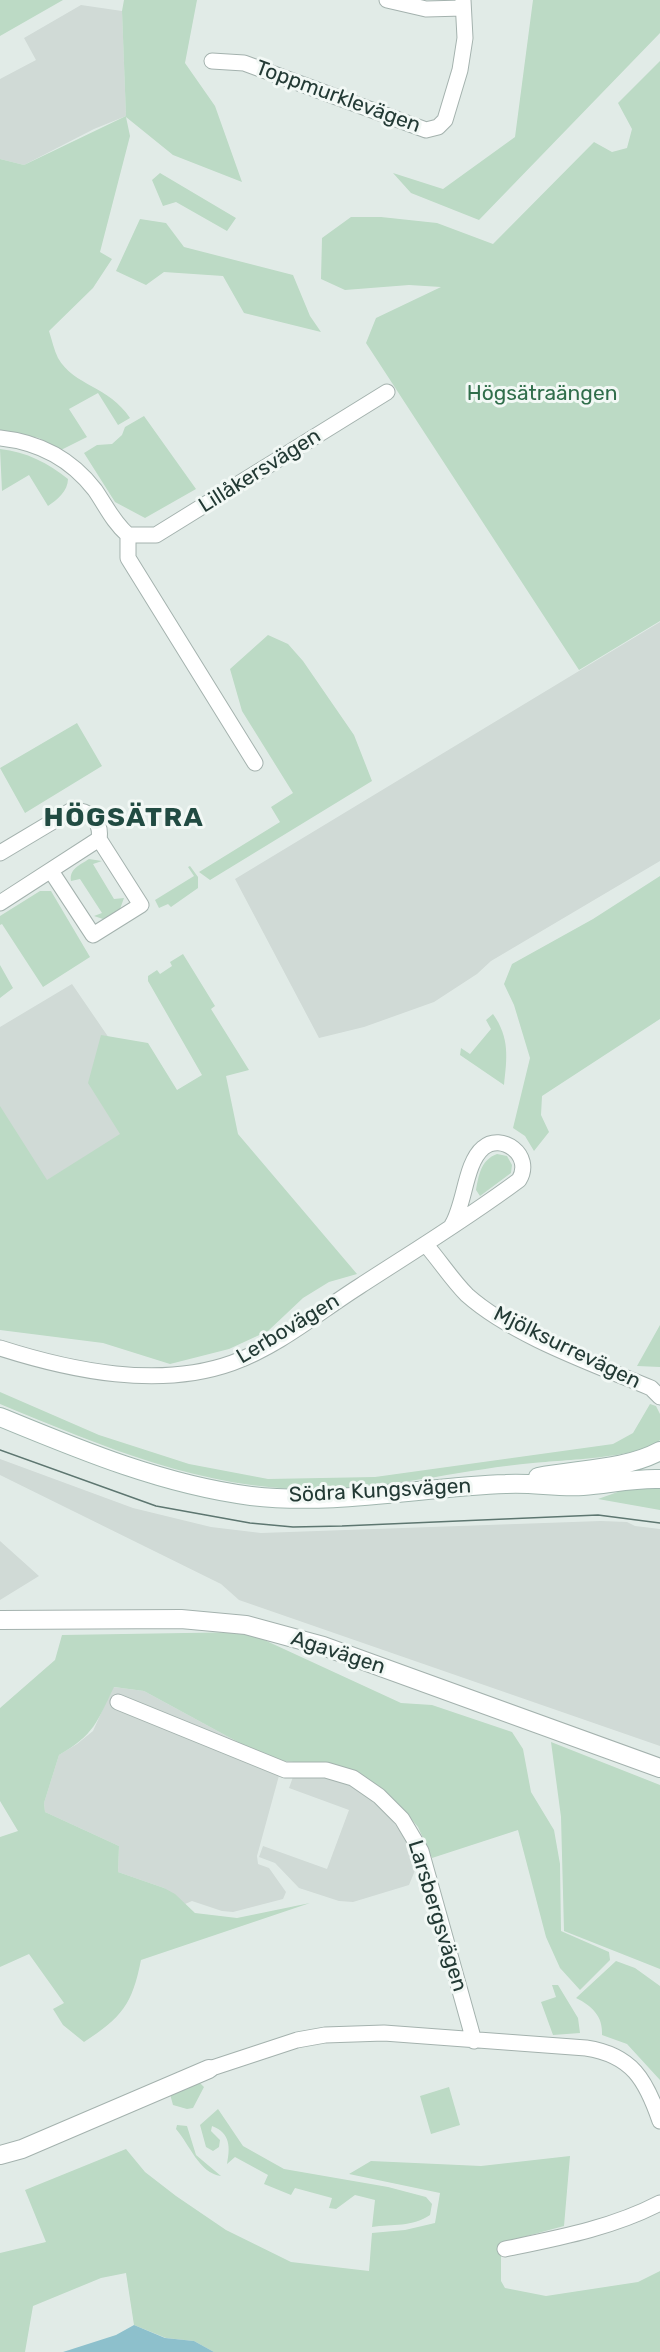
<!DOCTYPE html>
<html>
<head>
<meta charset="utf-8">
<style>
  body { margin:0 }
  canvas { display:block; background:#e1ebe7 }
</style>
</head>
<body>
<canvas width="660" height="2352"></canvas>
<script>
const ctx = document.querySelector('canvas').getContext('2d');
ctx.lineJoin = 'round';
function fill(path, color) {
  ctx.fillStyle = color;
  ctx.fill(path, 'evenodd');
}
function strokePath(path, color, width, dash) {
  ctx.strokeStyle = color;
  ctx.lineWidth = width;
  ctx.lineCap = dash ? 'butt' : 'round';
  ctx.setLineDash(dash || []);
  ctx.stroke(path);
}
function label(font, color, halo, rows, align = 'center') {
  ctx.font = font + ' Rubik,sans-serif';
  ctx.lineWidth = 6;
  ctx.setLineDash([]);
  ctx.textBaseline = 'middle';
  ctx.strokeStyle = halo;
  ctx.fillStyle = color;
  for (const [text, x, y, turn = 0] of rows) {
    ctx.save();
    ctx.translate(x, y);
    ctx.rotate((+turn || 0) * Math.PI / 180);
    ctx.textAlign = isNaN(turn) ? turn : align;
    if (halo) ctx.strokeText(text, 0, 0);
    ctx.fillText(text, 0, 0);
    ctx.restore();
  }
}
const built = new Path2D(`
  M 81,5 L 122,11 L 126,116 L 94,129 L 24,165 L 0,159 L 0,79 L 36,60 L 24,38 Z
  M 660,622 L 660,861 L 491,961 L 477,974 L 434,1002 L 364,1027 L 319,1038 L 235,879 Z
  M 72,984 L 109,1038 L 132,1136 L 46,1191 L 0,1176 L 0,1027 Z
  M 0,1459 L 133,1508 L 211,1527 L 261,1533 L 601,1521 L 627,1522 L 635,1526 L 660,1529 L 660,1746 L 239,1600 L 221,1584 L 0,1475 Z
  M 0,1541 L 39,1576 L 0,1600 Z
  M 113,1687 L 144,1691 L 258,1753 L 283,1761 L 257,1856 L 258,1864 L 269,1868 L 286,1892 L 283,1899 L 233,1912 L 222,1911 L 192,1901 L 185,1904 L 164,1888 L 118,1872 L 119,1846 L 45,1812 L 44,1803 L 59,1755 L 77,1744 L 93,1731 Z
  M 293,1777 L 323,1777 L 344,1781 L 368,1797 L 391,1819 L 406,1839 L 416,1868 L 409,1885 L 353,1902 L 339,1901 L 299,1888 L 275,1863 L 259,1857 L 263,1846 L 327,1869 L 349,1810 L 289,1788 Z`);
const green = new Path2D(`
  M 0,0 L 63,0 L 0,36 Z
  M 124,0 L 197,0 L 185,63 L 215,106 L 242,182 L 173,155 L 126,117 L 130,136 L 100,252 L 112,259 L 93,288 L 49,331 C 52,340 54,350 58,358 C 74,386 109,386 130,418 L 118,425 L 98,393 L 69,409 L 87,437 L 61,450 L 39,438 L 0,430 L 0,159 L 24,165 L 126,116 L 122,11 Z
  M 533,0 L 660,0 L 660,33 L 479,220 L 411,193 L 393,173 L 443,189 L 515,137 Z
  M 660,61 L 660,621 L 579,670 L 366,343 L 376,318 L 441,287 L 409,285 L 345,290 L 321,279 L 322,238 L 351,217 L 381,217 L 437,223 L 493,244 L 594,142 L 612,152 L 627,148 L 632,129 L 618,103 Z
  M 160,173 L 236,218 L 227,231 L 176,202 L 163,206 L 152,180 Z
  M 140,219 L 166,223 L 184,247 L 293,275 L 310,316 L 321,332 L 244,313 L 223,276 L 164,272 L 146,285 L 116,271 Z
  M 144,416 L 196,489 L 145,518 L 115,502 L 84,453 L 97,445 L 112,444 L 122,435 L 125,427 Z
  M 0,449 C 27,452 48,463 68,479 C 68,491 57,500 48,506 L 29,475 L 2,491 Z
  M 268,635 L 288,644 L 303,661 L 354,735 L 372,781 L 210,880 L 199,872 L 280,822 L 271,807 L 293,793 L 242,711 L 230,669 Z
  M 77,723 L 102,766 L 25,813 L 0,768 Z
  M 89,859 L 102,861 L 93,864 L 114,899 L 124,898 L 120,909 L 103,919 L 94,916 L 102,913 L 80,879 L 71,881 C 69,869 80,865 89,859 Z
  M 190,866 L 198,877 L 198,888 L 171,907 L 168,904 L 159,908 L 155,900 L 194,876 L 188,867 Z
  M 660,876 L 660,1019 L 542,1096 L 541,1115 L 549,1132 L 534,1151 L 525,1136 L 513,1128 L 530,1058 L 514,1005 L 504,984 L 512,964 L 593,919 Z
  M 40,891 L 51,891 L 90,957 L 43,987 L 2,924 L 0,925 L 0,916 Z
  M 183,954 L 215,1006 L 211,1009 L 249,1070 L 226,1076 L 238,1134 L 357,1274 L 329,1282 L 303,1298 L 268,1331 L 229,1349 L 170,1364 L 103,1343 L 0,1330 L 0,1106 L 47,1180 L 120,1134 L 88,1083 L 101,1035 L 148,1043 L 177,1090 L 202,1075 L 148,981 L 148,976 L 157,970 L 160,974 L 172,966 L 170,962 Z
  M 0,965 L 13,988 L 0,998 Z
  M 493,1014 C 510,1038 507,1058 504,1085 L 460,1055 L 461,1048 L 470,1054 L 491,1029 L 486,1020 Z
  M 497,1154 L 507,1156 L 512,1165 L 511,1173 L 480,1196 L 476,1190 C 479,1174 481,1160 497,1154 Z
  M 660,1325 L 660,1367 L 637,1366 Z
  M 0,1392 L 99,1435 L 189,1464 L 268,1479 L 375,1477 L 613,1444 L 633,1433 L 650,1404 L 656,1406 L 660,1414 L 660,1440 C 643,1458 560,1460 533,1463 C 467,1469 402,1486 335,1489 C 211,1494 112,1450 0,1404 Z
  M 660,1488 L 660,1510 L 598,1499 L 626,1489 Z
  M 247,1632 L 401,1703 L 432,1705 L 512,1732 L 523,1749 L 531,1792 L 554,1830 L 560,1864 L 561,1931 L 609,1952 L 610,1960 L 580,1990 L 560,1968 L 546,1937 L 518,1830 L 432,1858 L 418,1827 L 401,1807 L 363,1776 L 338,1766 L 283,1761 L 258,1753 L 144,1691 L 114,1687 C 97,1722 94,1735 59,1755 L 44,1803 L 45,1812 L 119,1846 L 118,1872 L 164,1888 L 175,1894 L 195,1913 L 237,1918 L 310,1903 L 141,1960 C 132,2005 122,2017 84,2042 L 63,2025 L 53,2009 L 64,2003 L 29,1954 L 0,1967 L 0,1837 L 18,1831 L 0,1801 L 0,1708 L 55,1660 L 62,1635 Z
  M 551,1742 L 660,1785 L 660,1969 L 564,1931 L 561,1817 Z
  M 616,1961 L 635,1968 L 660,1986 L 660,2080 L 627,2044 L 602,2035 C 603,2016 592,2006 576,1998 Z
  M 552,1985 L 558,1985 L 578,2018 L 580,2033 L 553,2035 L 541,2002 L 556,1997 Z
  M 199,2082 L 204,2087 L 193,2108 L 187,2109 L 173,2105 L 170,2094 Z
  M 449,2087 L 460,2125 L 431,2134 L 420,2096 Z
  M 218,2109 L 243,2146 L 284,2169 L 388,2187 L 426,2197 L 432,2204 L 430,2215 C 413,2227 392,2224 372,2227 L 375,2200 L 355,2195 L 336,2209 L 329,2208 L 332,2198 L 295,2188 L 291,2195 L 264,2184 L 268,2175 L 235,2157 L 227,2164 C 230,2148 231,2133 212,2126 L 211,2131 L 220,2140 L 219,2147 L 213,2151 L 206,2147 L 200,2125 Z
  M 177,2125 L 187,2126 L 196,2155 L 221,2176 C 199,2173 190,2145 176,2129 Z
  M 126,2149 L 145,2172 L 176,2196 L 226,2230 L 291,2262 L 369,2271 L 372,2233 L 405,2230 L 435,2223 L 440,2193 L 349,2174 L 371,2161 L 481,2166 L 570,2156 L 564,2226 L 501,2243 L 501,2281 L 505,2288 L 546,2296 L 638,2282 L 660,2271 L 660,2352 L 214,2352 L 194,2341 L 166,2338 L 134,2325 L 126,2273 L 101,2278 L 33,2306 L 25,2352 L 0,2352 L 0,2253 L 46,2242 L 25,2190 Z`);
const water = new Path2D(`
  M 134,2325 L 165,2338 L 194,2341 L 214,2352 L 63,2352 L 116,2335 Z`);
const minor = new Path2D(`
  M 387,0 L 426,9 L 463,8
  M 212,61 L 244,63 L 426,130 L 438,127 L 445,120 L 460,70 L 465,38 L 463,0
  M 0,438 C 38,442 71,459 95,490 C 106,506 113,522 128,535 L 156,535 L 387,392
  M 128,535 L 128,558 L 255,763
  M 0,853 L 72,810 C 89,810 102,821 99,839
  M 0,903 L 99,839 L 141,905 L 93,935 L 51,871
  M 426,1245 C 440,1261 452,1280 467,1295 C 513,1336 594,1364 651,1388 L 660,1397
  M 0,1348 C 72,1371 159,1389 232,1363 C 279,1346 319,1312 360,1286 C 414,1251 468,1218 519,1180 C 534,1155 501,1132 483,1148 C 465,1163 465,1204 452,1225
  M 118,1702 L 285,1770 L 326,1770 L 353,1778 L 379,1796 L 402,1819 L 421,1851 L 474,2041
  M 209,2069 L 297,2040 L 325,2035 L 384,2033 L 586,2048 C 632,2055 646,2080 660,2121
  M 505,2249 C 558,2238 612,2228 660,2203`);
const tertiary = new Path2D(`
  M 0,1620 L 181,1619 L 246,1625 L 323,1646 L 660,1768
  M 0,2155 L 22,2149 L 209,2069`);
const secondary = new Path2D(`
  M 0,1417 C 80,1450 164,1485 251,1496 C 336,1506 421,1487 506,1484 C 531,1482 557,1488 583,1486 C 609,1484 634,1478 660,1479
  M 538,1477 C 577,1469 625,1470 660,1451`);
const tram = new Path2D(`
  M 0,1450 L 156,1506 L 250,1523 L 293,1527 L 342,1526 L 598,1515 L 660,1523`);
const streetNames = [
  ["Toppmurklevägen",338,97,20],
  ["Lillåkersvägen",260,471,-32],
  ["Lerbovägen",288,1329,-31],
  ["Mjölksurrevägen",567,1348,26],
  ["Södra Kungsvägen",380,1491,-3],
  ["Agavägen",338,1653,18],
  ["Larsbergsvägen",437,1916,73]
];
const parkNames = [
  ["Högsätraängen",542,394]
];
const districtNames = [
  ["HÖGSÄTRA",124,818]
];
fill(built, '#d0dad6');
fill(green, '#bcdac5');
fill(water, '#8dc0cc');
strokePath(minor, '#a4b2ae', 17);
strokePath(tertiary, '#a4b2ae', 20);
strokePath(secondary, '#a1b6af', 20);
strokePath(minor, '#fff', 15);
strokePath(tertiary, '#fff', 18);
strokePath(secondary, '#fff', 18);
strokePath(tram, '#5d7670', 1.5);
label('21px', '#233a35', '#f2f8f5', streetNames);
label('21px', '#306e4b', '#f2f8f5', parkNames);
ctx.letterSpacing = '1.5px';
label('bold 27px', '#214b42', '#f2f8f5', districtNames);
ctx.letterSpacing = '0px';
</script>
</body>
</html>
